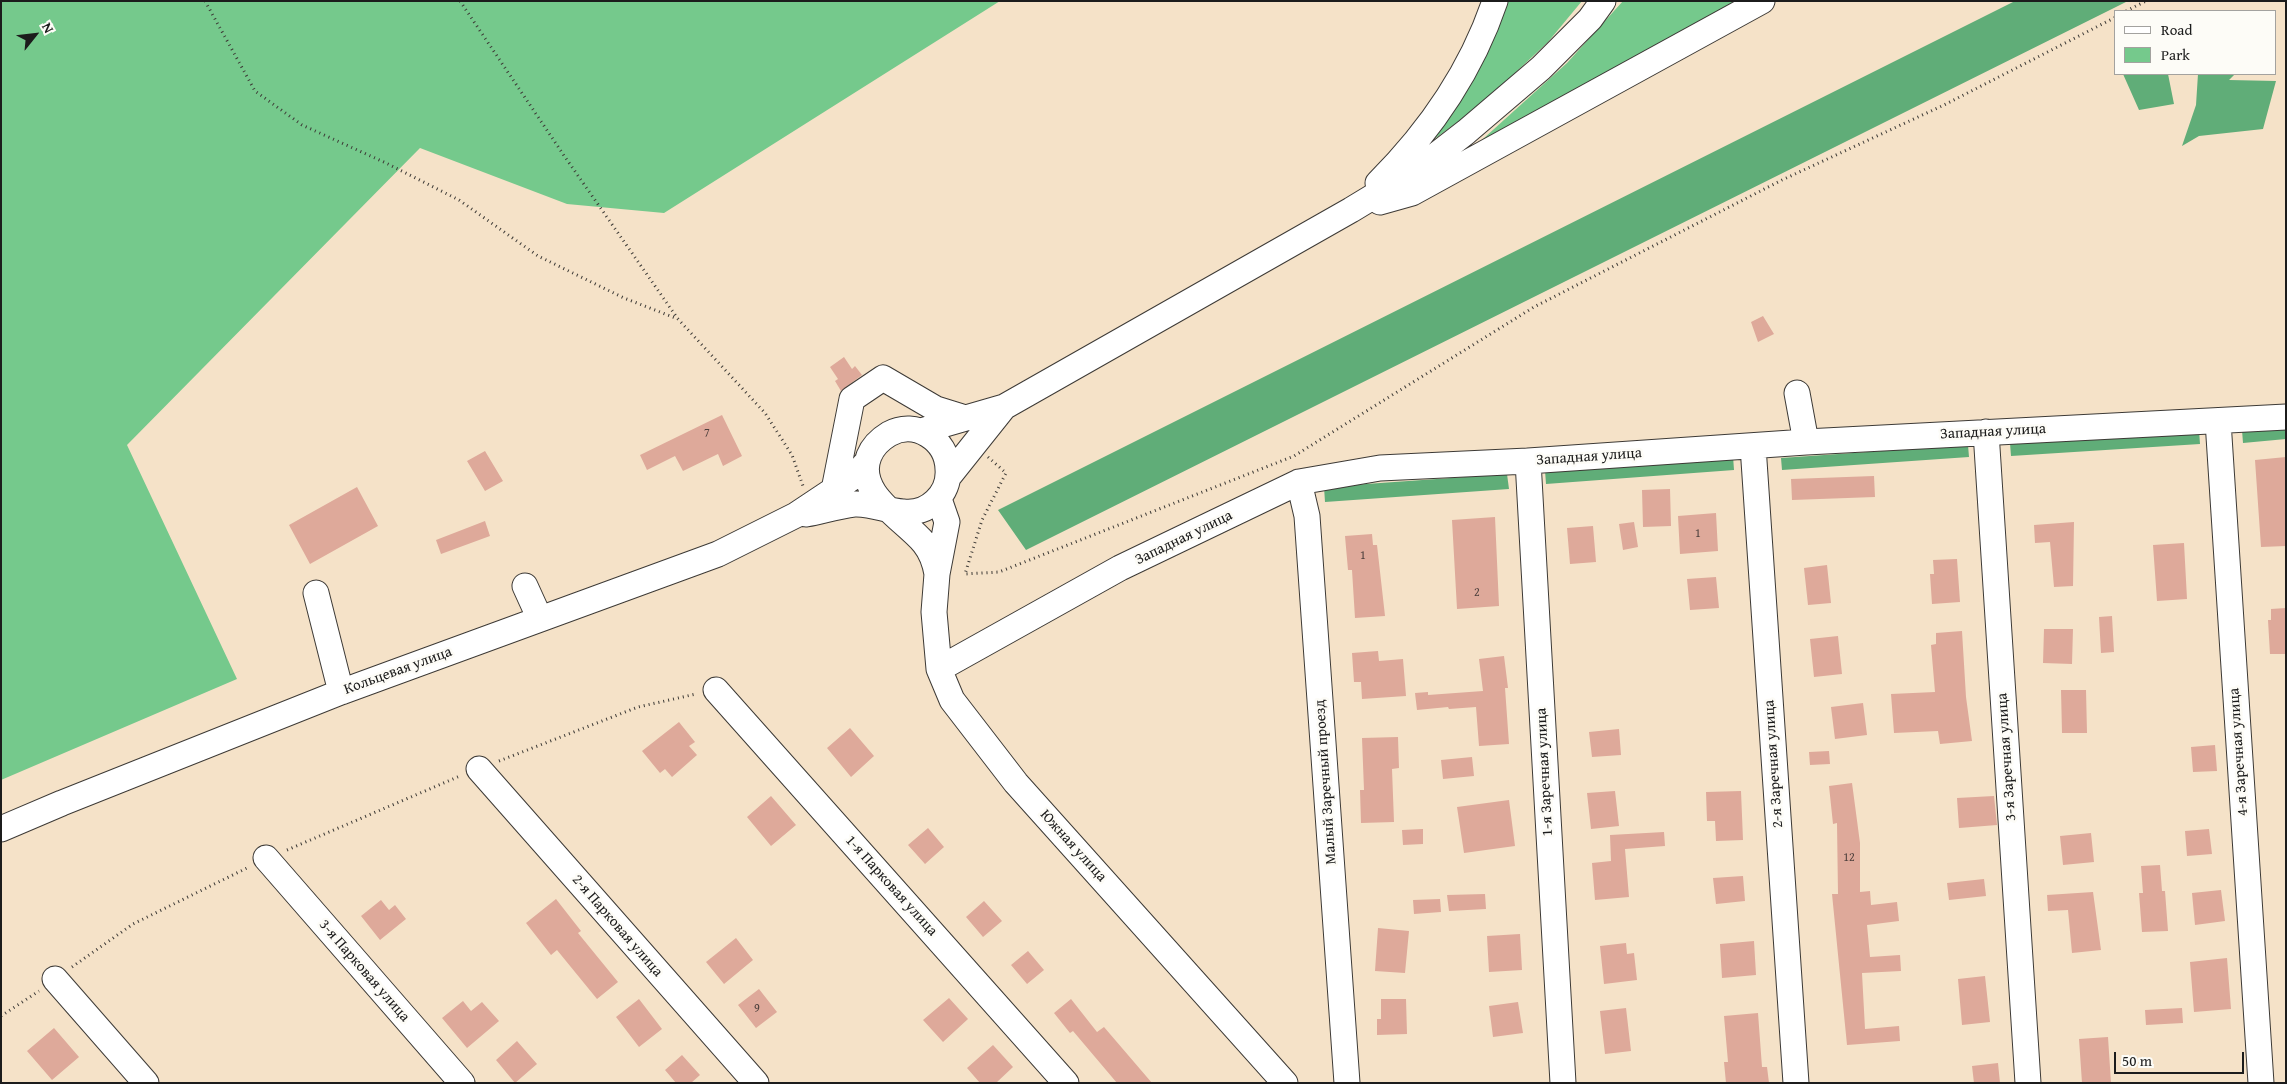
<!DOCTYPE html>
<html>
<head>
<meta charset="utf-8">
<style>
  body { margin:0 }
  #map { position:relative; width:2287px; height:1084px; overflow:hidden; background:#f5e2c8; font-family:"Gentium Book Plus",serif }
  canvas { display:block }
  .frame { position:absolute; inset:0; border:2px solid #1c1c1c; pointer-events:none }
  .legend { position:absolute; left:2114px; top:10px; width:162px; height:65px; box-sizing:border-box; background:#fdfcf7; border:1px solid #a3a29f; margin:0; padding:6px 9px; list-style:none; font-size:15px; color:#1c1c1c }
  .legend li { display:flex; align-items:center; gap:10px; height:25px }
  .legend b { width:25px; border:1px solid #a3a29f }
  .north { position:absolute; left:10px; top:10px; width:50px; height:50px; -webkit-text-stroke:4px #fdfcf7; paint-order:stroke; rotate:61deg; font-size:14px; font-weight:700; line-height:20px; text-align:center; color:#1c1c1c }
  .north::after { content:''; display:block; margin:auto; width:18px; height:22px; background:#1c1c1c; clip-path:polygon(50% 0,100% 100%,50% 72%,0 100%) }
  .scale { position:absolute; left:2114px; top:1052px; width:130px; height:22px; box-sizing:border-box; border:2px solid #1c1c1c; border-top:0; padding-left:6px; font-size:15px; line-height:18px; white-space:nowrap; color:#1c1c1c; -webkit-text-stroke:4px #fdfcf7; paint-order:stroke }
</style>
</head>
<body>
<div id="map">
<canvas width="2287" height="1084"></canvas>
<div class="frame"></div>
<ul class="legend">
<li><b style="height:6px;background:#fff"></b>Road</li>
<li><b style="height:14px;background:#75c98c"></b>Park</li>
</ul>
<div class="north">N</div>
<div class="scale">50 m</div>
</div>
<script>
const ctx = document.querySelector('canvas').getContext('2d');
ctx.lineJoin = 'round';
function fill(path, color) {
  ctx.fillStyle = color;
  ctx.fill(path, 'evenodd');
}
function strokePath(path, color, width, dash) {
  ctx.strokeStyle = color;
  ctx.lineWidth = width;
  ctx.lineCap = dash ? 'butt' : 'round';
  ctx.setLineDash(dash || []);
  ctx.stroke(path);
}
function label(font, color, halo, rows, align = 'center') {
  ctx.font = font + ' "Gentium Book Plus",serif';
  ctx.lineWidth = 5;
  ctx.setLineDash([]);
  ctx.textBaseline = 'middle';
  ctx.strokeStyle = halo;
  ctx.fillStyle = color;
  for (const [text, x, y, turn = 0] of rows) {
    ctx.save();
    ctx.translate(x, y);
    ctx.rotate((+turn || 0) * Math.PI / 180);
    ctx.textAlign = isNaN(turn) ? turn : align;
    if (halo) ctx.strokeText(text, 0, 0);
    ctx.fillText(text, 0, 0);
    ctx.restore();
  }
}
const green = new Path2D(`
  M 1,1 L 1000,1 L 664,213 L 567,204 L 420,148 L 127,445 L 237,679 L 1,780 Z
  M 1507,1 L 1582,1 L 1548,42 L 1482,104 L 1429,143 L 1490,41 Z
  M 1623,1 L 1738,1 L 1473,148 L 1567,63 Z`);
const forest = new Path2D(`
  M 2015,1 L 2128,1 L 1026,550 L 998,510 Z
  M 2123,74 L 2168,74 L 2174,104 L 2139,110 Z
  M 2198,74 L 2235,74 L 2229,80 L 2276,81 L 2263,129 L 2199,136 L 2182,146 L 2196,105 Z
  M 2286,427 L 2286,439 L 2243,443 L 2242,430 Z
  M 2199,430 L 2200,444 L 2011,456 L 2010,443 Z
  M 1968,445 L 1969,457 L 1782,470 L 1781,458 Z
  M 1733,456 L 1734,470 L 1546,484 L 1545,470 Z
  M 1507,474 L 1509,489 L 1325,502 L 1324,487 Z`);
const building = new Path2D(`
  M 1763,316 L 1774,334 L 1758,342 L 1751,322 Z
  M 844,357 L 852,369 L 855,366 L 862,375 L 841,391 L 835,381 L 838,379 L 830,367 Z
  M 722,415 L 742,456 L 723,466 L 718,454 L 683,471 L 675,456 L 647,470 L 640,455 Z
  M 485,451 L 503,481 L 485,491 L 467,461 Z
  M 2286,457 L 2286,546 L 2261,547 L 2255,460 Z
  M 1874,476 L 1875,497 L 1792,500 L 1791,479 Z
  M 357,487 L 378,526 L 310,564 L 289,525 Z
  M 1670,489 L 1671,526 L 1643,527 L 1642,490 Z
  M 1716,513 L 1718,551 L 1680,554 L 1678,516 Z
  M 1495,517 L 1499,606 L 1457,609 L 1452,520 Z
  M 485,521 L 490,536 L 441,554 L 436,540 Z
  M 1634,522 L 1638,547 L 1623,550 L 1619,524 Z
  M 2074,522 L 2073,586 L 2054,587 L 2050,542 L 2035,543 L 2034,525 Z
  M 1593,526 L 1596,562 L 1570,564 L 1567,528 Z
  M 1372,534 L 1373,545 L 1377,545 L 1385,616 L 1355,618 L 1352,570 L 1348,570 L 1345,536 Z
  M 2184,543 L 2187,599 L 2157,601 L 2153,545 Z
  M 1957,559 L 1960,602 L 1932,604 L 1930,574 L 1934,574 L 1933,560 Z
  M 1827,565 L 1831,603 L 1808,605 L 1804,568 Z
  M 1716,577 L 1719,608 L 1690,610 L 1687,579 Z
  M 2286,608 L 2286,654 L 2270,654 L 2268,620 L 2271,620 L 2271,609 Z
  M 2112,616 L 2114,652 L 2101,653 L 2099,617 Z
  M 2044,629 L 2073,629 L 2072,664 L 2043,663 Z
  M 1962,631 L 1966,697 L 1972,741 L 1940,744 L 1938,731 L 1894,733 L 1891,694 L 1935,692 L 1931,645 L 1936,644 L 1936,633 Z
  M 1838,636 L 1842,674 L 1814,677 L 1810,639 Z
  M 1378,651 L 1379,661 L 1403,659 L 1406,696 L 1362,699 L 1361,682 L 1354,682 L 1352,653 Z
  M 1504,656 L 1508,688 L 1505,688 L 1509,744 L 1479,746 L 1476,707 L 1449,709 L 1448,707 L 1417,710 L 1415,693 L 1428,692 L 1428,695 L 1483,691 L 1479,659 Z
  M 2061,690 L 2086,690 L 2087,733 L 2062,733 Z
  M 1863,703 L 1867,735 L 1835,739 L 1831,707 Z
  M 679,722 L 695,742 L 689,746 L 697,755 L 672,777 L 665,769 L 660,773 L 642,751 Z
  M 850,728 L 874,756 L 851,777 L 827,748 Z
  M 1619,729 L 1621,755 L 1592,757 L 1589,732 Z
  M 1398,737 L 1399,768 L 1392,769 L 1394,822 L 1361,823 L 1360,790 L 1364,790 L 1362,738 Z
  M 2215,745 L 2217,771 L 2193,772 L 2191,747 Z
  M 1829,751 L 1830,764 L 1810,765 L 1809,752 Z
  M 1472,757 L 1474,776 L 1443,779 L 1441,760 Z
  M 1852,783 L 1860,843 L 1860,892 L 1870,891 L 1871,905 L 1897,902 L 1899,921 L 1867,925 L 1870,957 L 1900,955 L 1901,971 L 1862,973 L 1865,1029 L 1899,1026 L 1900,1041 L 1847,1045 L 1832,894 L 1838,894 L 1837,823 L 1833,824 L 1829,786 Z
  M 1615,791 L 1619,826 L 1591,829 L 1587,793 Z
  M 1741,791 L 1743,840 L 1716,841 L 1715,821 L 1707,821 L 1706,792 Z
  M 771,796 L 796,825 L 771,846 L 747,817 Z
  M 1994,796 L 1997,825 L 1959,828 L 1957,798 Z
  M 1509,800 L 1515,846 L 1464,853 L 1457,807 Z
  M 928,828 L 944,847 L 925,864 L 908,845 Z
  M 1423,829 L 1423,844 L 1403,845 L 1402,830 Z
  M 2209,829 L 2212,854 L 2187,856 L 2185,831 Z
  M 1664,832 L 1665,846 L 1625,849 L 1629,897 L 1595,900 L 1592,863 L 1611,861 L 1610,835 Z
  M 2091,833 L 2094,862 L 2063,865 L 2060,836 Z
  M 2160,865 L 2162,891 L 2165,891 L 2168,931 L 2142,932 L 2139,893 L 2143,893 L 2141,866 Z
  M 1743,876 L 1745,901 L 1716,904 L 1713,878 Z
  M 1984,879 L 1986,896 L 1949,900 L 1947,883 Z
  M 2221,890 L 2225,921 L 2195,925 L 2192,893 Z
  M 2093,892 L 2101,950 L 2072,953 L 2068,910 L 2048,911 L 2047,895 Z
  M 1485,894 L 1486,909 L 1449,911 L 1447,895 Z
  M 556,899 L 581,931 L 578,933 L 618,982 L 597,999 L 557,950 L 551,955 L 526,923 Z
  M 1440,899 L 1441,912 L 1414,914 L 1413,900 Z
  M 381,900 L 389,910 L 395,905 L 406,919 L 380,940 L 361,916 Z
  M 984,901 L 1002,921 L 983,937 L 966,917 Z
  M 1378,928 L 1409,931 L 1405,973 L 1375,971 Z
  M 1520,934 L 1522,970 L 1489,972 L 1487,936 Z
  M 736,938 L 753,960 L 724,984 L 706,962 Z
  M 1754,941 L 1756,975 L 1722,978 L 1720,944 Z
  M 1626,943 L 1627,954 L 1634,953 L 1637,980 L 1604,984 L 1600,946 Z
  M 1028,951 L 1044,970 L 1027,984 L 1011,965 Z
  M 2227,958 L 2231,1009 L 2194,1012 L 2190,962 Z
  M 1985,976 L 1990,1022 L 1962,1025 L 1958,979 Z
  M 759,989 L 777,1012 L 756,1028 L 738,1005 Z
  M 949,998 L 968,1019 L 943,1042 L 923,1020 Z
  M 639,999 L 662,1029 L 639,1047 L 616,1017 Z
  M 1071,999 L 1097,1032 L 1104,1027 L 1152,1083 L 1117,1083 L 1073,1031 L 1070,1033 L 1054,1013 Z
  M 1381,999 L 1406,999 L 1407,1034 L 1377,1035 L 1377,1019 L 1381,1019 Z
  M 463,1001 L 471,1011 L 482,1002 L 499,1021 L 467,1048 L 442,1018 Z
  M 1518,1002 L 1523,1033 L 1493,1037 L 1489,1006 Z
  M 1626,1008 L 1631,1051 L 1605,1054 L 1600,1011 Z
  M 2182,1008 L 2183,1023 L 2146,1025 L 2145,1010 Z
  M 1758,1013 L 1762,1067 L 1767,1067 L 1769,1083 L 1726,1083 L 1724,1062 L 1728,1062 L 1724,1016 Z
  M 54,1028 L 79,1057 L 52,1080 L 27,1051 Z
  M 2108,1037 L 2111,1083 L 2082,1083 L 2079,1039 Z
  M 517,1041 L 537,1064 L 515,1083 L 496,1060 Z
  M 993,1045 L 1013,1067 L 996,1083 L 980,1083 L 967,1068 Z
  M 682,1055 L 700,1075 L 691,1083 L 676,1083 L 665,1070 Z
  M 1998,1063 L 2000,1083 L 1974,1083 L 1972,1066 Z`);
const path = new Path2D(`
  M 205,1 L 255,91 L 302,125 L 386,163 L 459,200 L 538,256 L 624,298 L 678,319
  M 460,1 L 565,157 L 678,319 L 765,413 L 792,455 L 803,486
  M 2126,11 L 2146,1
  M 988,457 L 1006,473 L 982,520 L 965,574 L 999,572 L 1294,456 L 1534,307 L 1782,180 L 1944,105 L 2116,17
  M 499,761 L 638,707 L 696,694
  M 287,850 L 460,776
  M 72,967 L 133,924 L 249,867
  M 1,1016 L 39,991`);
const minor = new Path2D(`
  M 1378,183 C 1430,131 1471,72 1495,1
  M 1380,202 L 1412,193 L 1762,1
  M 1797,393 L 1806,442
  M 2218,421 L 2261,1083
  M 921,431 L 1004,407 L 1351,210 L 1417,170 L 1466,132 L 1541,68 L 1590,19 L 1603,1
  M 1986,432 L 2028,1083
  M 1753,446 L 1796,1083
  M 1528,461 L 1563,1083
  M 949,476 L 1004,407
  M 1299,482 L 1307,516 L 1347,1083
  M 834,490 L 852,399 L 883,378 L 936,409 L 965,418
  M 939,499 L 947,522 L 937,574 L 934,612 L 939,669 L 952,700 L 1016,783 L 1285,1083
  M 806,514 C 822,511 838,506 854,504 C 872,503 887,511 903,512 C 928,515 950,494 948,469 C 947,440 916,419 889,434 C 879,440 873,446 869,456 C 854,493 904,519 924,543 C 932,553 935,562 937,574
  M 525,586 L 540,619
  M 316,593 L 341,692
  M 939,669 L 1120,568 L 1299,482 L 1380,468 L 1528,461 L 1806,442 L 2286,417
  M 716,690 L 1066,1083
  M 479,769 L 756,1083
  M 1,829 L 62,803 L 341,692 L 718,554 L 796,515 L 853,477 L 867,462
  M 266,858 L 462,1083
  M 55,979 L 146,1083`);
const numberNames = [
  ["7",707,434],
  ["1",1698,534],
  ["1",1363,556],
  ["2",1477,593],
  ["12",1849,858],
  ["9",757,1009]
];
const streetNames = [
  ["Западная улица",1993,432,-3],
  ["Западная улица",1589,457,-4],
  ["Западная улица",1184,538,-26],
  ["Кольцевая улица",398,671,-20],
  ["4-я Заречная улица",2239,752,-94],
  ["3-я Заречная улица",2007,757,-94],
  ["2-я Заречная улица",1774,764,-94],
  ["1-я Заречная улица",1545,772,-93],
  ["Малый Заречный проезд",1326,782,-94],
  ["Южная улица",1073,846,48],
  ["1-я Парковая улица",891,886,48],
  ["2-я Парковая улица",617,926,49],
  ["3-я Парковая улица",364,971,49]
];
fill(green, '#75c98c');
fill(forest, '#60ad78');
fill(building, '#dea99a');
strokePath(minor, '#3d3a36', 27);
strokePath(path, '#3d3a36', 3, [1, 4]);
strokePath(minor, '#fff', 25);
label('12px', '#4c3f3c', null, numberNames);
label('15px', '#1c1c1c', '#fdfcf7', streetNames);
</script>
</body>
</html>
